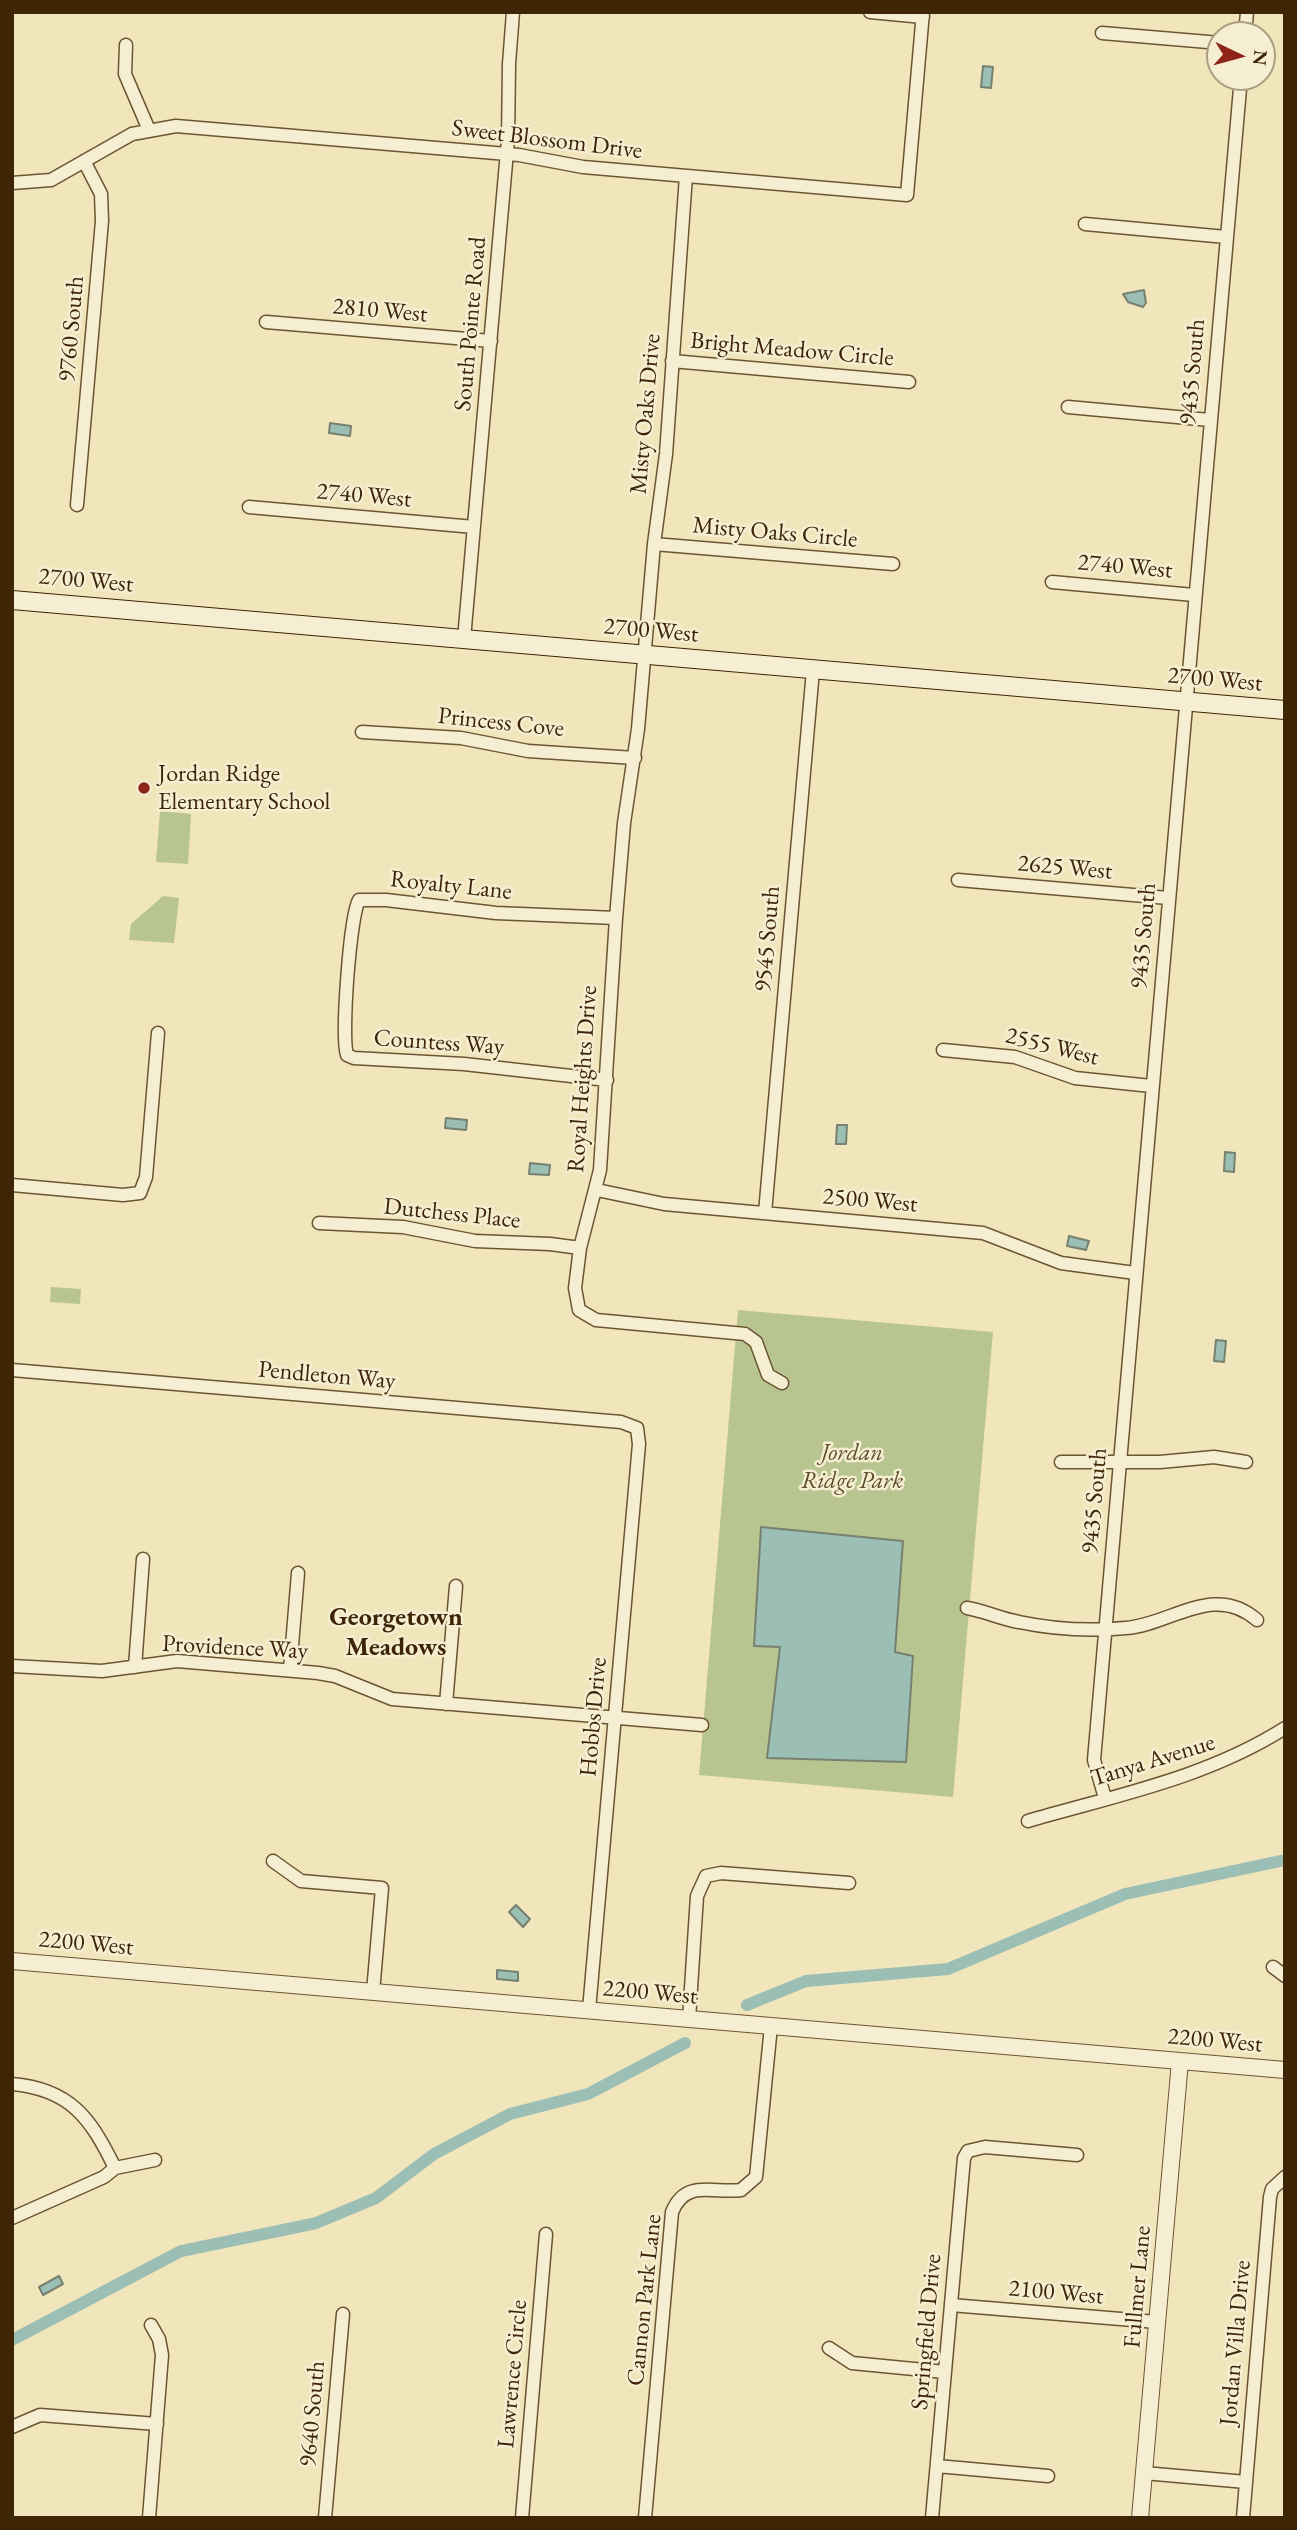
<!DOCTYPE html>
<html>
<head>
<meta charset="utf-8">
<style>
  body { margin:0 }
  #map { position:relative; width:1297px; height:2530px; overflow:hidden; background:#f1e5bb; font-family:"EB Garamond",serif }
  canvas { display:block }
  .frame { position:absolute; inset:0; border:14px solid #3e2505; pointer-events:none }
  .north { position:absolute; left:1206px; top:21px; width:70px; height:70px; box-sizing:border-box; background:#f6eed3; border:2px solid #ac9e81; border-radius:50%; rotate:95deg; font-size:19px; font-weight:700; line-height:28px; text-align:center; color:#3e2505 }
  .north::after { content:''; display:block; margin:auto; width:24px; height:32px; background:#8f2418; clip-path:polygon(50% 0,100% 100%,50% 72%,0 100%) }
</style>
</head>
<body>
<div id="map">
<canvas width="1297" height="2530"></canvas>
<div class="frame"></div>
<div class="north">N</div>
</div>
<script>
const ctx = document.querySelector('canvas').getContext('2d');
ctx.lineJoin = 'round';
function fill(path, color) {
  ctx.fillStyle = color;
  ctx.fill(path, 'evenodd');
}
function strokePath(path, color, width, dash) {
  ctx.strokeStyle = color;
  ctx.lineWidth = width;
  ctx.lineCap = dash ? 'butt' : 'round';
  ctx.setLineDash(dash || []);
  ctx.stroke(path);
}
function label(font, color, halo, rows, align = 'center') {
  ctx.font = font + ' "EB Garamond",serif';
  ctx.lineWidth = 5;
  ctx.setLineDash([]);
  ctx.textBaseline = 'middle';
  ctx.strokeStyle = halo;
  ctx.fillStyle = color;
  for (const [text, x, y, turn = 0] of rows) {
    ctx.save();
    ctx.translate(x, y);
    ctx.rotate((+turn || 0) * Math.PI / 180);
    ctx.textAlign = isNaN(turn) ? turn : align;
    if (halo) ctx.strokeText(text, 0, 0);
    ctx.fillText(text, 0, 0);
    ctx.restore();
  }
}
const green = new Path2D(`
  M 160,811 L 191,814 L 188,864 L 156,862 Z
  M 163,896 L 179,898 L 174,943 L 129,940 L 131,924 Z
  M 51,1287 L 81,1289 L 80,1304 L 50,1302 Z
  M 738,1310 L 993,1332 L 953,1797 L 699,1775 Z`);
const water = new Path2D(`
  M 983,66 L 993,67 L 991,88 L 981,87 Z
  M 1144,290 L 1146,303 L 1143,307 L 1128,302 L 1123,294 Z
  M 330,423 L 351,426 L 350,436 L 329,433 Z
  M 446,1118 L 467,1120 L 466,1130 L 445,1128 Z
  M 837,1125 L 847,1125 L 846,1144 L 836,1144 Z
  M 1225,1152 L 1235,1153 L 1234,1172 L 1224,1171 Z
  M 530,1163 L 550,1165 L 549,1175 L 529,1174 Z
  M 1069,1236 L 1089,1241 L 1086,1250 L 1067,1246 Z
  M 1216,1340 L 1226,1341 L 1224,1362 L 1214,1361 Z
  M 761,1527 L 903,1541 L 895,1652 L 913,1656 L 906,1762 L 767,1758 L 780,1647 L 754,1646 Z
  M 516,1905 L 530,1919 L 523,1927 L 509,1912 Z
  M 497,1970 L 518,1972 L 518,1981 L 497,1979 Z
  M 59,2276 L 63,2284 L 43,2295 L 39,2287 Z`);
const canal = new Path2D(`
  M 747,2005 L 806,1981 L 948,1969 L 1125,1894 L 1285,1860
  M 12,2340 L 181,2251 L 316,2223 L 376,2198 L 434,2154 L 510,2114 L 588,2094 L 685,2043`);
const minor = new Path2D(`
  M 870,12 L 923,17
  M 1102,33 L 1220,43
  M 1245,35 L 1247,12
  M 126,45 L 125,74 L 149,130
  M 686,176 L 666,454 L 654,544 L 638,729 L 624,823 L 616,918 L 600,1170 L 580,1248 L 575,1288 L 579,1310 L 596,1320 L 745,1334 L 756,1342 L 768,1375 L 782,1383
  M 12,183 L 51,180 L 132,134 L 176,126 L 519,155 L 583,167 L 907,195 L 923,12
  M 1085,224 L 1226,237
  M 266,322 L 491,341
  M 672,361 L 909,382
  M 1068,407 L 1210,420
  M 77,505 L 102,221 L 101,194 L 84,161
  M 249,507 L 474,527
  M 654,544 L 893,564
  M 1052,582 L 1194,595
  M 464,639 L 508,140 L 509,64 L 513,12
  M 362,732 L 461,738 L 528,751 L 635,758
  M 958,880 L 1168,898
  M 943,1050 L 1015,1057 L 1075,1078 L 1151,1086
  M 607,1080 L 464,1064 L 354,1058 L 347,1055 C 341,1036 350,916 359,900 L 386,900 L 496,913 L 616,918
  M 12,1185 L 123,1195 L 140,1193 L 146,1177 L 158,1033
  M 597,1190 L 664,1204 L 983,1233 L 1061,1263 L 1135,1273
  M 765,1213 L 813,670
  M 319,1223 L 403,1227 L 475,1241 L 550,1244 L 580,1248
  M 12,1370 L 621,1422 L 637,1428 L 639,1444 L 589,2010
  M 1061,1462 L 1160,1462 L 1214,1457 L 1246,1462
  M 967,1608 C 985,1611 1001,1619 1019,1622 C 1052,1629 1092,1631 1126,1628 C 1170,1625 1214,1582 1257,1620
  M 12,1666 L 102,1671 L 177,1661 L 318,1673 L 335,1676 L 392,1699 L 702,1725
  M 135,1667 L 143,1559
  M 290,1670 L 298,1573
  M 446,1704 L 456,1586
  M 1105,1798 L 1094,1760 L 1241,77
  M 1028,1821 C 1117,1795 1206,1778 1285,1728
  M 273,1861 L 301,1881 L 382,1888 L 373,1992
  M 1273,1967 L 1285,1976
  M 689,2019 L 697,1896 L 706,1876 L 721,1873 L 849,1883
  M 12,2084 C 71,2089 91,2119 115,2168
  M 12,2218 L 104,2177 L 115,2168 L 155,2160
  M 951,2305 L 1157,2322
  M 829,2348 L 852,2363 L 945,2372
  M 12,2427 L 40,2415 L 157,2424
  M 937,2466 L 1048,2476
  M 1144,2473 L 1246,2482
  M 149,2518 L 162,2355 L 159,2339 L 151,2325
  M 325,2518 L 343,2314
  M 522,2518 L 546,2234
  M 645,2518 L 672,2212 C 686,2178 714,2194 741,2190 L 756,2177 L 771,2026
  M 932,2518 L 964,2158 L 968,2151 L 985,2147 L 1077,2155
  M 1243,2518 L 1270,2197 L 1272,2189 L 1285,2177`);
const tertiary = new Path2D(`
  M 12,1961 L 1285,2070
  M 1140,2518 L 1180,2061`);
const secondary = new Path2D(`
  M 12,600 L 1285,710`);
const markers = [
  [144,788,7,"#8f2418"]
];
const streetNames = [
  ["Sweet Blossom Drive",547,140,7],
  ["2810 West",380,311,5],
  ["South Pointe Road",471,324,-85],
  ["9760 South",72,329,-85],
  ["Bright Meadow Circle",792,350,5],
  ["9435 South",1193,372,-85],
  ["Misty Oaks Drive",646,414,-85],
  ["2740 West",364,496,5],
  ["Misty Oaks Circle",775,533,5],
  ["2740 West",1125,567,5],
  ["2700 West",86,581,5],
  ["2700 West",651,631,5],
  ["2700 West",1215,680,5],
  ["Princess Cove",501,723,6],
  ["2625 West",1065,868,5],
  ["Royalty Lane",451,886,6],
  ["9435 South",1144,936,-85],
  ["9545 South",768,939,-85],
  ["Countess Way",439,1043,4],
  ["2555 West",1052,1047,14],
  ["Royal Heights Drive",583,1079,-86],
  ["2500 West",870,1201,5],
  ["Dutchess Place",452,1214,6],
  ["Pendleton Way",327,1376,5],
  ["9435 South",1095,1501,-85],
  ["Providence Way",235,1648,3],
  ["Hobbs Drive",594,1717,-85],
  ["Tanya Avenue",1153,1761,-17],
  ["2200 West",86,1944,5],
  ["2200 West",650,1993,5],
  ["2200 West",1215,2041,5],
  ["Fullmer Lane",1138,2287,-85],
  ["2100 West",1056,2293,5],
  ["Cannon Park Lane",645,2300,-84],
  ["Springfield Drive",927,2332,-85],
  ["Jordan Villa Drive",1236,2343,-85],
  ["Lawrence Circle",513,2374,-85],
  ["9640 South",313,2414,-85]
];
const poiNames = [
  ["Jordan Ridge",158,774],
  ["Elementary School",158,802]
];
const parkNames = [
  ["Jordan",852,1453],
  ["Ridge Park",852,1481]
];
const neighbourhoodNames = [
  ["Georgetown",396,1618],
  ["Meadows",396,1648]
];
fill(green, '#b9c591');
fill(water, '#9bbeb5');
strokePath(water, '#76816f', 2);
strokePath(canal, '#9bbeb5', 12);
strokePath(minor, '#6b5532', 15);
strokePath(tertiary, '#6b5532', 18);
strokePath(secondary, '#3e2505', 20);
strokePath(minor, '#f6eed3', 12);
strokePath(tertiary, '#f6eed3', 16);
strokePath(secondary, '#f6eed3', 18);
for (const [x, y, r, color] of markers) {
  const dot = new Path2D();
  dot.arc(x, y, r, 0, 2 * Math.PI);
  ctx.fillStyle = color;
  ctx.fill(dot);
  strokePath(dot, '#f6eed3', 2.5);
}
label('24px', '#3e2505', '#f6eed3', streetNames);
label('24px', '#3e2505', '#f6eed3', poiNames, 'left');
label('italic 24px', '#5d4d28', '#f6eed3', parkNames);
label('bold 26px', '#3e2505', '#f6eed3', neighbourhoodNames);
</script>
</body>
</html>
